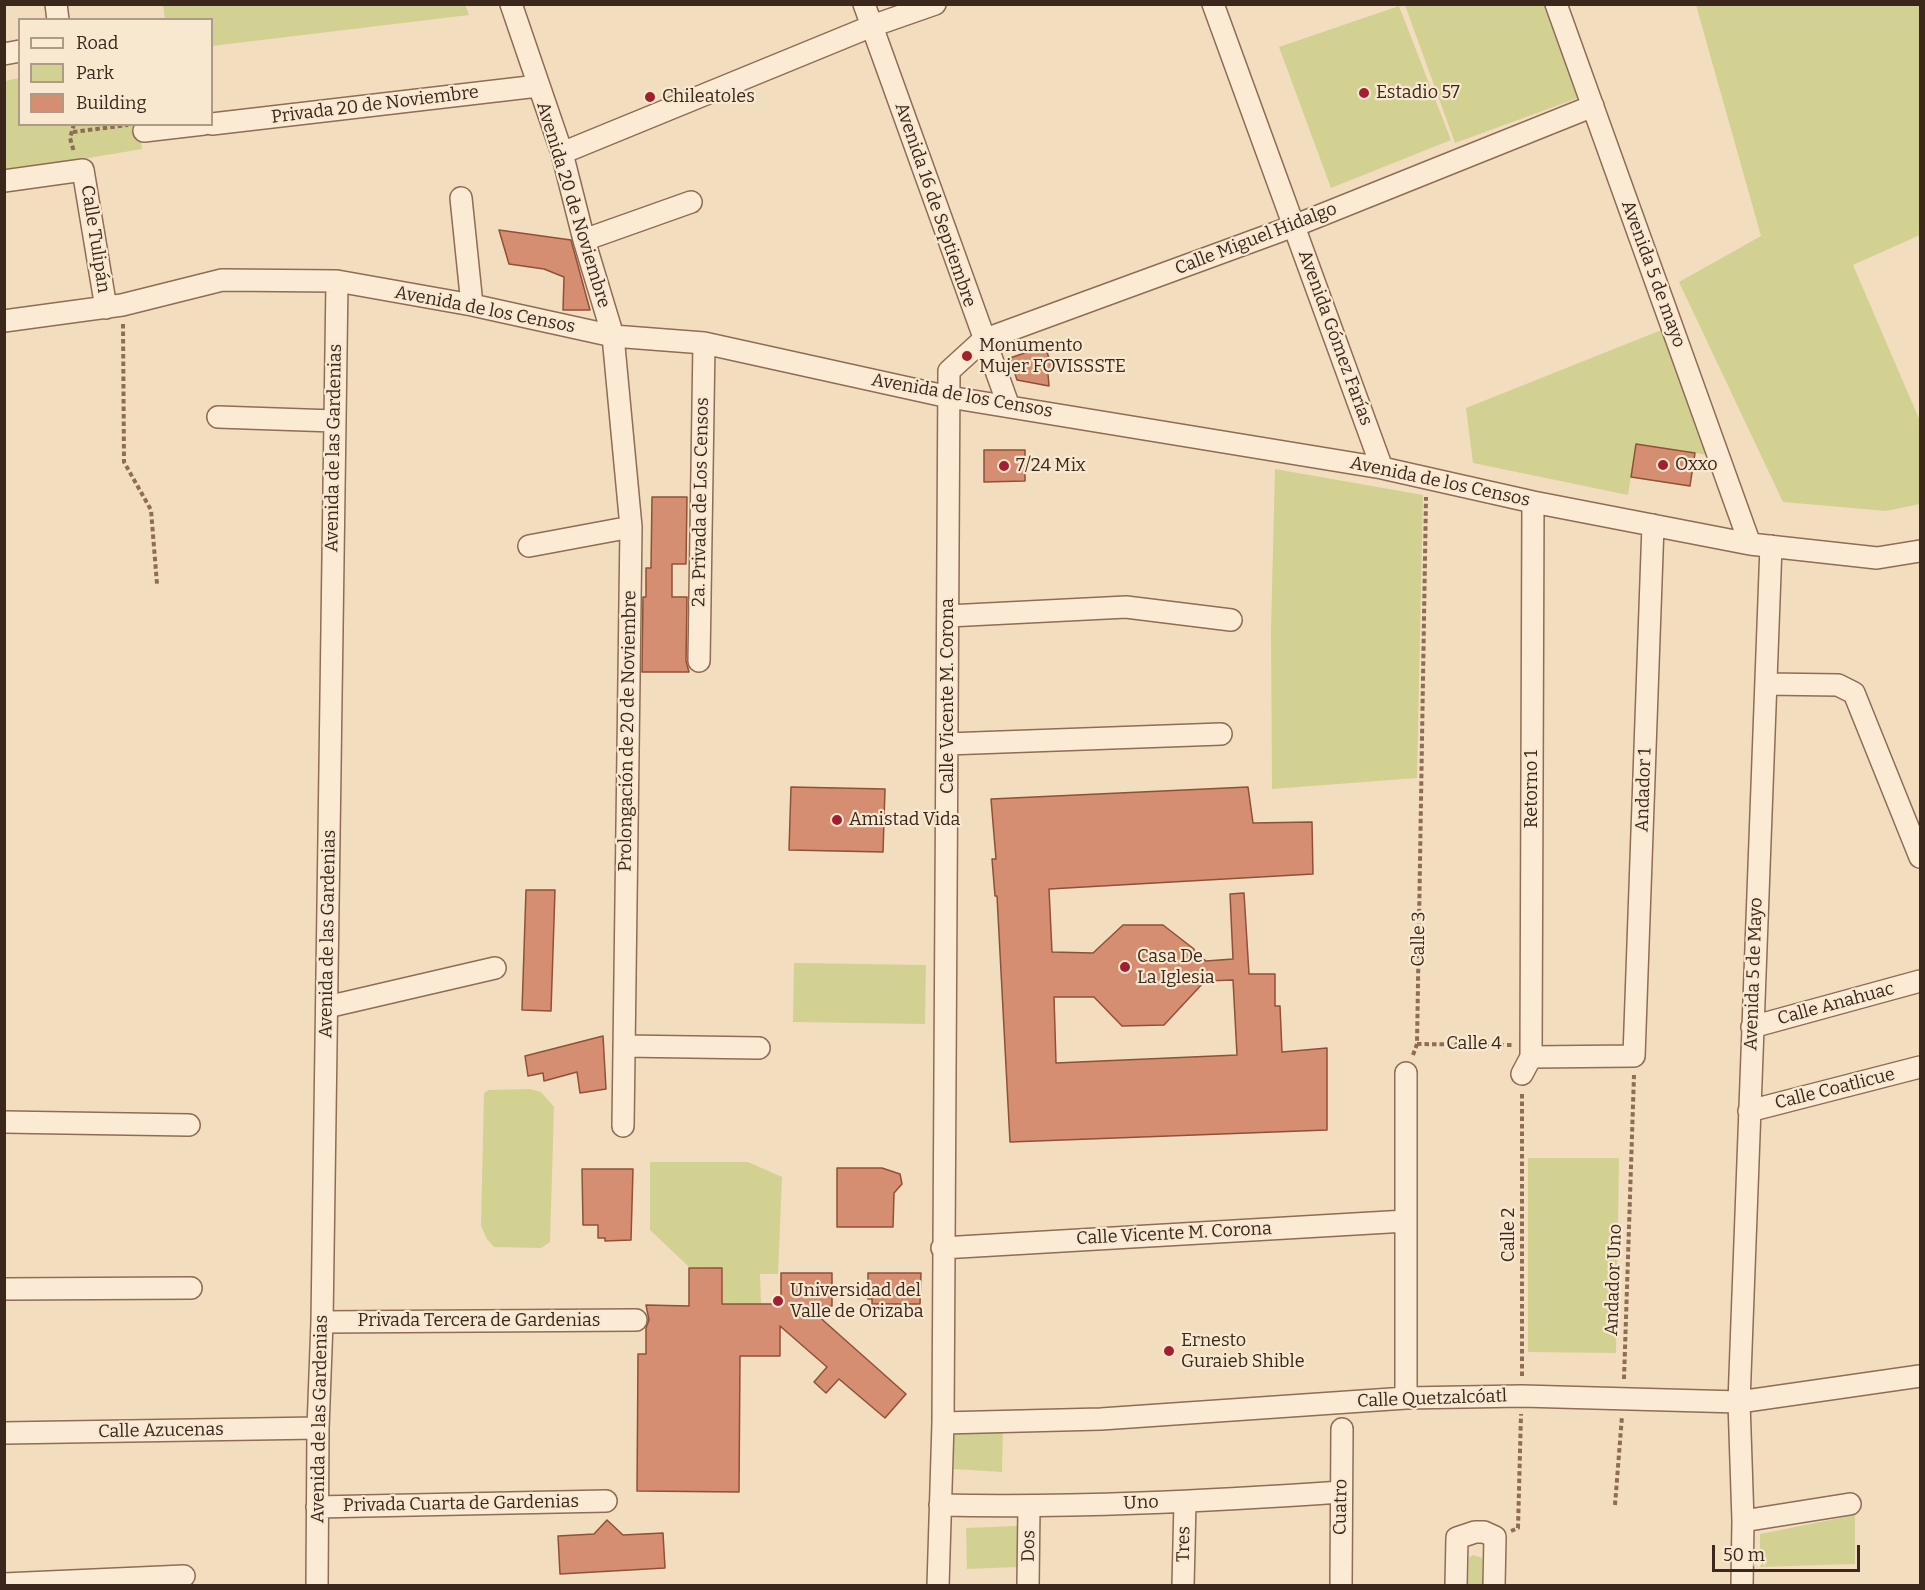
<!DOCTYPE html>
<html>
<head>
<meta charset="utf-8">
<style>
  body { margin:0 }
  #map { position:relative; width:1925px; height:1590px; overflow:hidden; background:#f3ddbf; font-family:Bitter,serif }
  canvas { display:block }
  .frame { position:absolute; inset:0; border:6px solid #3b271b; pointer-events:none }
  .legend { position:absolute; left:18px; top:18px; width:195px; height:108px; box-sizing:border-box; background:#f9e8d0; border:2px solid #ad9b88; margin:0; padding:8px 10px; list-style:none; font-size:18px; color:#3b271b }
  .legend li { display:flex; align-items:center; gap:12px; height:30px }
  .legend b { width:30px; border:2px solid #ad9b88 }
  .scale { position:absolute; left:1712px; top:1545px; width:148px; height:27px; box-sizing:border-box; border:3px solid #3b271b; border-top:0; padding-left:8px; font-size:18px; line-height:21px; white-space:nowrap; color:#3b271b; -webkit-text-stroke:4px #f9e8d0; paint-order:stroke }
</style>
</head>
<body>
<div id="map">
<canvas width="1925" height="1590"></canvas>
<div class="frame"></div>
<ul class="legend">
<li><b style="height:8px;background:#fcebd4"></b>Road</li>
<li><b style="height:16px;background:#d2d192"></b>Park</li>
<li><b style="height:16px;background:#d58e71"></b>Building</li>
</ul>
<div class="scale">50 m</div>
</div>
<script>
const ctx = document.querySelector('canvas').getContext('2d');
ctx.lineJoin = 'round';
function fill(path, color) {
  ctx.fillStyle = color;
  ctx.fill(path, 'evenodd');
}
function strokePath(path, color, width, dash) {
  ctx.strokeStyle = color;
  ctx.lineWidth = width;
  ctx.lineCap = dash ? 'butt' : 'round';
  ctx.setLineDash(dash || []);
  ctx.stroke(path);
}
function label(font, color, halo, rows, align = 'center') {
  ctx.font = font + ' Bitter,serif';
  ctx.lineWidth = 4.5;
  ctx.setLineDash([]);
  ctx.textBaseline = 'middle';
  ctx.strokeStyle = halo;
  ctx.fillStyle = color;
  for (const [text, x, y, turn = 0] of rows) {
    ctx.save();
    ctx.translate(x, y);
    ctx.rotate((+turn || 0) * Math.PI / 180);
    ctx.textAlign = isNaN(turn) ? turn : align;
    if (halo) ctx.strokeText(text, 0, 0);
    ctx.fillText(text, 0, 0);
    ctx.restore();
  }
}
const green = new Path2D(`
  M 465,4 L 469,15 L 212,46 L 212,20 L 165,19 L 163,5 Z
  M 1405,5 L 1544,5 L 1578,98 L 1455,143 Z
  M 1696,5 L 1920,5 L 1920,235 L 1853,265 L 1920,421 L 1920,504 L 1886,511 L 1783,502 L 1679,282 L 1761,236 Z
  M 1399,6 L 1451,140 L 1331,188 L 1279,47 Z
  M 19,78 L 20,124 L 158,125 L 139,128 L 142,149 L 5,172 L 5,81 Z
  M 1664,329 L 1708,455 L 1636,444 L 1628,495 L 1473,463 L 1466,408 Z
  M 1275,469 L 1423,495 L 1417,778 L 1272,789 L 1271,630 Z
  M 794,963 L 926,965 L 925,1024 L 793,1022 Z
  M 530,1089 L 541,1092 L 554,1107 L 550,1242 L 541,1248 L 494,1247 L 487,1239 L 481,1226 L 484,1093 L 489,1090 Z
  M 1528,1158 L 1619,1158 L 1616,1353 L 1528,1352 Z
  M 650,1162 L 748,1162 L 782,1177 L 778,1274 L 760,1274 L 761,1304 L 722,1303 L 723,1268 L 689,1267 L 650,1230 Z
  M 1003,1421 L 1002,1472 L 953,1469 L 955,1422 Z
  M 1855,1515 L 1855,1564 L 1760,1567 L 1760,1534 Z
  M 1017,1526 L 1018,1567 L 967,1569 L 966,1528 Z
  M 1473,1555 L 1482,1558 L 1482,1585 L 1468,1585 L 1469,1558 Z`);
const building = new Path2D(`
  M 499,230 L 571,240 L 590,310 L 563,310 L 564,277 L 544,269 L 509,264 Z
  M 1045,346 L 1053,370 L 1048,374 L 1049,386 L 1017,380 L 1010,358 Z
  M 1636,444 L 1695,453 L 1690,486 L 1631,477 Z
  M 984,450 L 1025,450 L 1025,481 L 984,482 Z
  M 652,497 L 687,497 L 686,564 L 672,564 L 672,597 L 687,597 L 686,661 L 689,672 L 642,672 L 643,597 L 646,597 L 646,568 L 651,568 Z
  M 791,787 L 885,789 L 883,852 L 789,850 Z
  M 1248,787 L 1253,823 L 1312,822 L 1313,874 L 1049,889 L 1052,952 L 1093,953 L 1123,925 L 1163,925 L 1194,949 L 1195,954 L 1206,961 L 1233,959 L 1230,894 L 1244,893 L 1249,974 L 1275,974 L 1275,1006 L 1280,1006 L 1282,1052 L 1327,1048 L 1327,1130 L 1010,1142 L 997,896 L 995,896 L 992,859 L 996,859 L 991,799 ZM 1233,980 L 1237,1055 L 1056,1063 L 1054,997 L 1094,997 L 1122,1026 L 1164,1025 L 1205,981 Z
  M 526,890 L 555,890 L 551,1011 L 522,1010 Z
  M 603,1036 L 606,1089 L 580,1093 L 577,1072 L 544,1081 L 543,1073 L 528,1076 L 525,1056 Z
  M 837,1168 L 882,1168 L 900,1174 L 902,1184 L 894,1193 L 893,1227 L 837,1227 Z
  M 582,1169 L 633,1169 L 631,1240 L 605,1241 L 605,1238 L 598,1238 L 598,1225 L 583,1225 Z
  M 689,1268 L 722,1268 L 722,1304 L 781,1304 L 781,1273 L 832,1273 L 832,1306 L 807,1306 L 906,1394 L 885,1418 L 839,1379 L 826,1393 L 814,1382 L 827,1367 L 780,1326 L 780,1356 L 740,1356 L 739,1492 L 637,1491 L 638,1354 L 646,1354 L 646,1328 L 649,1320 L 646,1305 L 689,1306 Z
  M 868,1273 L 921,1273 L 920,1304 L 872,1304 L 872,1299 L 868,1299 Z
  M 607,1520 L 623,1535 L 663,1533 L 665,1568 L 560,1574 L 558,1536 L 594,1534 Z`);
const path = new Path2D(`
  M 74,124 L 70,138 L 74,152
  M 73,132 L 128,125
  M 123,324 L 124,462 L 151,510 L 157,584
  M 1417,1044 L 1512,1045
  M 1413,1055 L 1417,1044 L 1426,497
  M 1522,1376 L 1522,1093
  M 1624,1379 L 1634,1075
  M 1615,1505 L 1622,1416
  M 1511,1531 L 1518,1528 L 1521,1414`);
const minor = new Path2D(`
  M 56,4 L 58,20
  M 511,4 L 562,153 L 584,240 L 613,336 L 631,527 L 623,1126
  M 864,4 L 1008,404
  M 1213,4 L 1382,468
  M 1556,4 L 1750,544
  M 4,54 L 20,51
  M 212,124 L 538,86
  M 144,131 L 204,124
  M 562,153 L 872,26 L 935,4
  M 4,181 L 83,170 L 106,308
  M 461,198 L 472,305
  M 584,240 L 691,202
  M 4,321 L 122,305 L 222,280 L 337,281 L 472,305 L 613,336 L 704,343 L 949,397 L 1382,468 L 1533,502 L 1750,544 L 1877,558 L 1920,551
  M 218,417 L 334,421
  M 529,546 L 631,527
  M 948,616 L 1126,607 L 1231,620
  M 699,661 L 704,343
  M 1766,684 L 1838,685 L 1854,693 L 1920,857
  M 947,744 L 1221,734
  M 327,1007 L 495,968
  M 1752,1027 L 1920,981
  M 624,1046 L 759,1048
  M 1531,1057 L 1634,1056 L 1653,525
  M 1522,1074 L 1531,1057 L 1533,502
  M 1749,1111 L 1920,1067
  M 4,1122 L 189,1125
  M 942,1248 L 1406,1221
  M 4,1289 L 191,1288
  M 322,1322 L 636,1320
  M 1406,1398 L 1406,1073
  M 943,1423 L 1101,1419 L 1406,1398 L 1522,1396 L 1739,1402 L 1920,1376
  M 4,1433 L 318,1428
  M 940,1505 C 1074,1508 1207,1501 1341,1492
  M 317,1507 L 606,1501
  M 1743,1521 L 1850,1504
  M 4,1584 L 184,1576
  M 317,1586 L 318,1428 L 322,1322 L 337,281
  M 938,1586 L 943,1423 L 949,371 L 983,340 L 1294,226 L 1593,106
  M 1028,1586 L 1029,1507
  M 1183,1586 L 1185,1502
  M 1341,1586 L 1342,1429
  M 1456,1586 L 1457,1538 L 1475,1532 L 1484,1532 L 1495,1537 L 1494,1586
  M 1742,1586 L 1743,1521 L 1739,1402 L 1771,546`);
const markers = [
  [1364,93,6,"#a31f30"],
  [650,97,6,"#a31f30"],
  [967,356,6,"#a31f30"],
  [1663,465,6,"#a31f30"],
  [1004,466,6,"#a31f30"],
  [837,820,6,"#a31f30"],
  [1125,967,6,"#a31f30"],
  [778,1301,6,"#a31f30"],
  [1169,1351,6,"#a31f30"]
];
const poiNames = [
  ["Estadio 57",1376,93],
  ["Chileatoles",662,97],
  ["Monumento",979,346],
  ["Mujer FOVISSSTE",979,367],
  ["Oxxo",1675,465],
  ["7/24 Mix",1016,466],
  ["Amistad Vida",849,820],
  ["Casa De",1137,957],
  ["La Iglesia",1137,978],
  ["Universidad del",790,1291],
  ["Valle de Orizaba",790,1312],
  ["Ernesto",1181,1341],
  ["Guraieb Shible",1181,1362]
];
const streetNames = [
  ["Privada 20 de Noviembre",375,105,-7],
  ["Avenida 20 de Noviembre",573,205,73],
  ["Avenida 16 de Septiembre",935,205,71],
  ["Calle Tulipán",95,239,81],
  ["Calle Miguel Hidalgo",1256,239,-21],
  ["Avenida 5 de mayo",1653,274,70],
  ["Avenida de los Censos",485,310,11],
  ["Avenida Gómez Farías",1335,338,70],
  ["Avenida de los Censos",962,396,10],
  ["Avenida de las Gardenias",334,448,-89],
  ["Avenida de los Censos",1440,482,12],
  ["2a. Privada de Los Censos",701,502,-89],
  ["Calle Vicente M. Corona",948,696,-90],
  ["Prolongación de 20 de Noviembre",628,731,-89],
  ["Retorno 1",1532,789,-90],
  ["Andador 1",1644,790,-88],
  ["Avenida de las Gardenias",328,934,-89],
  ["Calle 3",1419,939,-89],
  ["Avenida 5 de Mayo",1754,974,-88],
  ["Calle Anahuac",1836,1004,-15],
  ["Calle 4",1474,1044],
  ["Calle Coatlicue",1835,1089,-14],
  ["Calle Vicente M. Corona",1174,1234,-3],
  ["Calle 2",1509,1235,-90],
  ["Andador Uno",1614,1280,-88],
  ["Privada Tercera de Gardenias",479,1321],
  ["Calle Quetzalcóatl",1432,1399,-2],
  ["Avenida de las Gardenias",320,1419,-89],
  ["Calle Azucenas",161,1431,-1],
  ["Uno",1141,1503,-2],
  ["Privada Cuarta de Gardenias",461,1504,-1],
  ["Cuatro",1341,1507,-89],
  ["Tres",1184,1544,-89],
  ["Dos",1029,1546,-89]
];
fill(green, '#d2d192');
fill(building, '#d58e71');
strokePath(building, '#905038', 1.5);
strokePath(minor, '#8e6c55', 24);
strokePath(path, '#8e6c55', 4, [4.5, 3]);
strokePath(minor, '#fcebd4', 21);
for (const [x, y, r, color] of markers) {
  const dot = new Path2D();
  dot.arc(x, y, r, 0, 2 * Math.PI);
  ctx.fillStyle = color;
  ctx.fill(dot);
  strokePath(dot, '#f9e8d0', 2);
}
label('18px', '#3b271b', '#f9e8d0', poiNames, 'left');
label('18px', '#3b271b', '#f9e8d0', streetNames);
</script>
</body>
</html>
